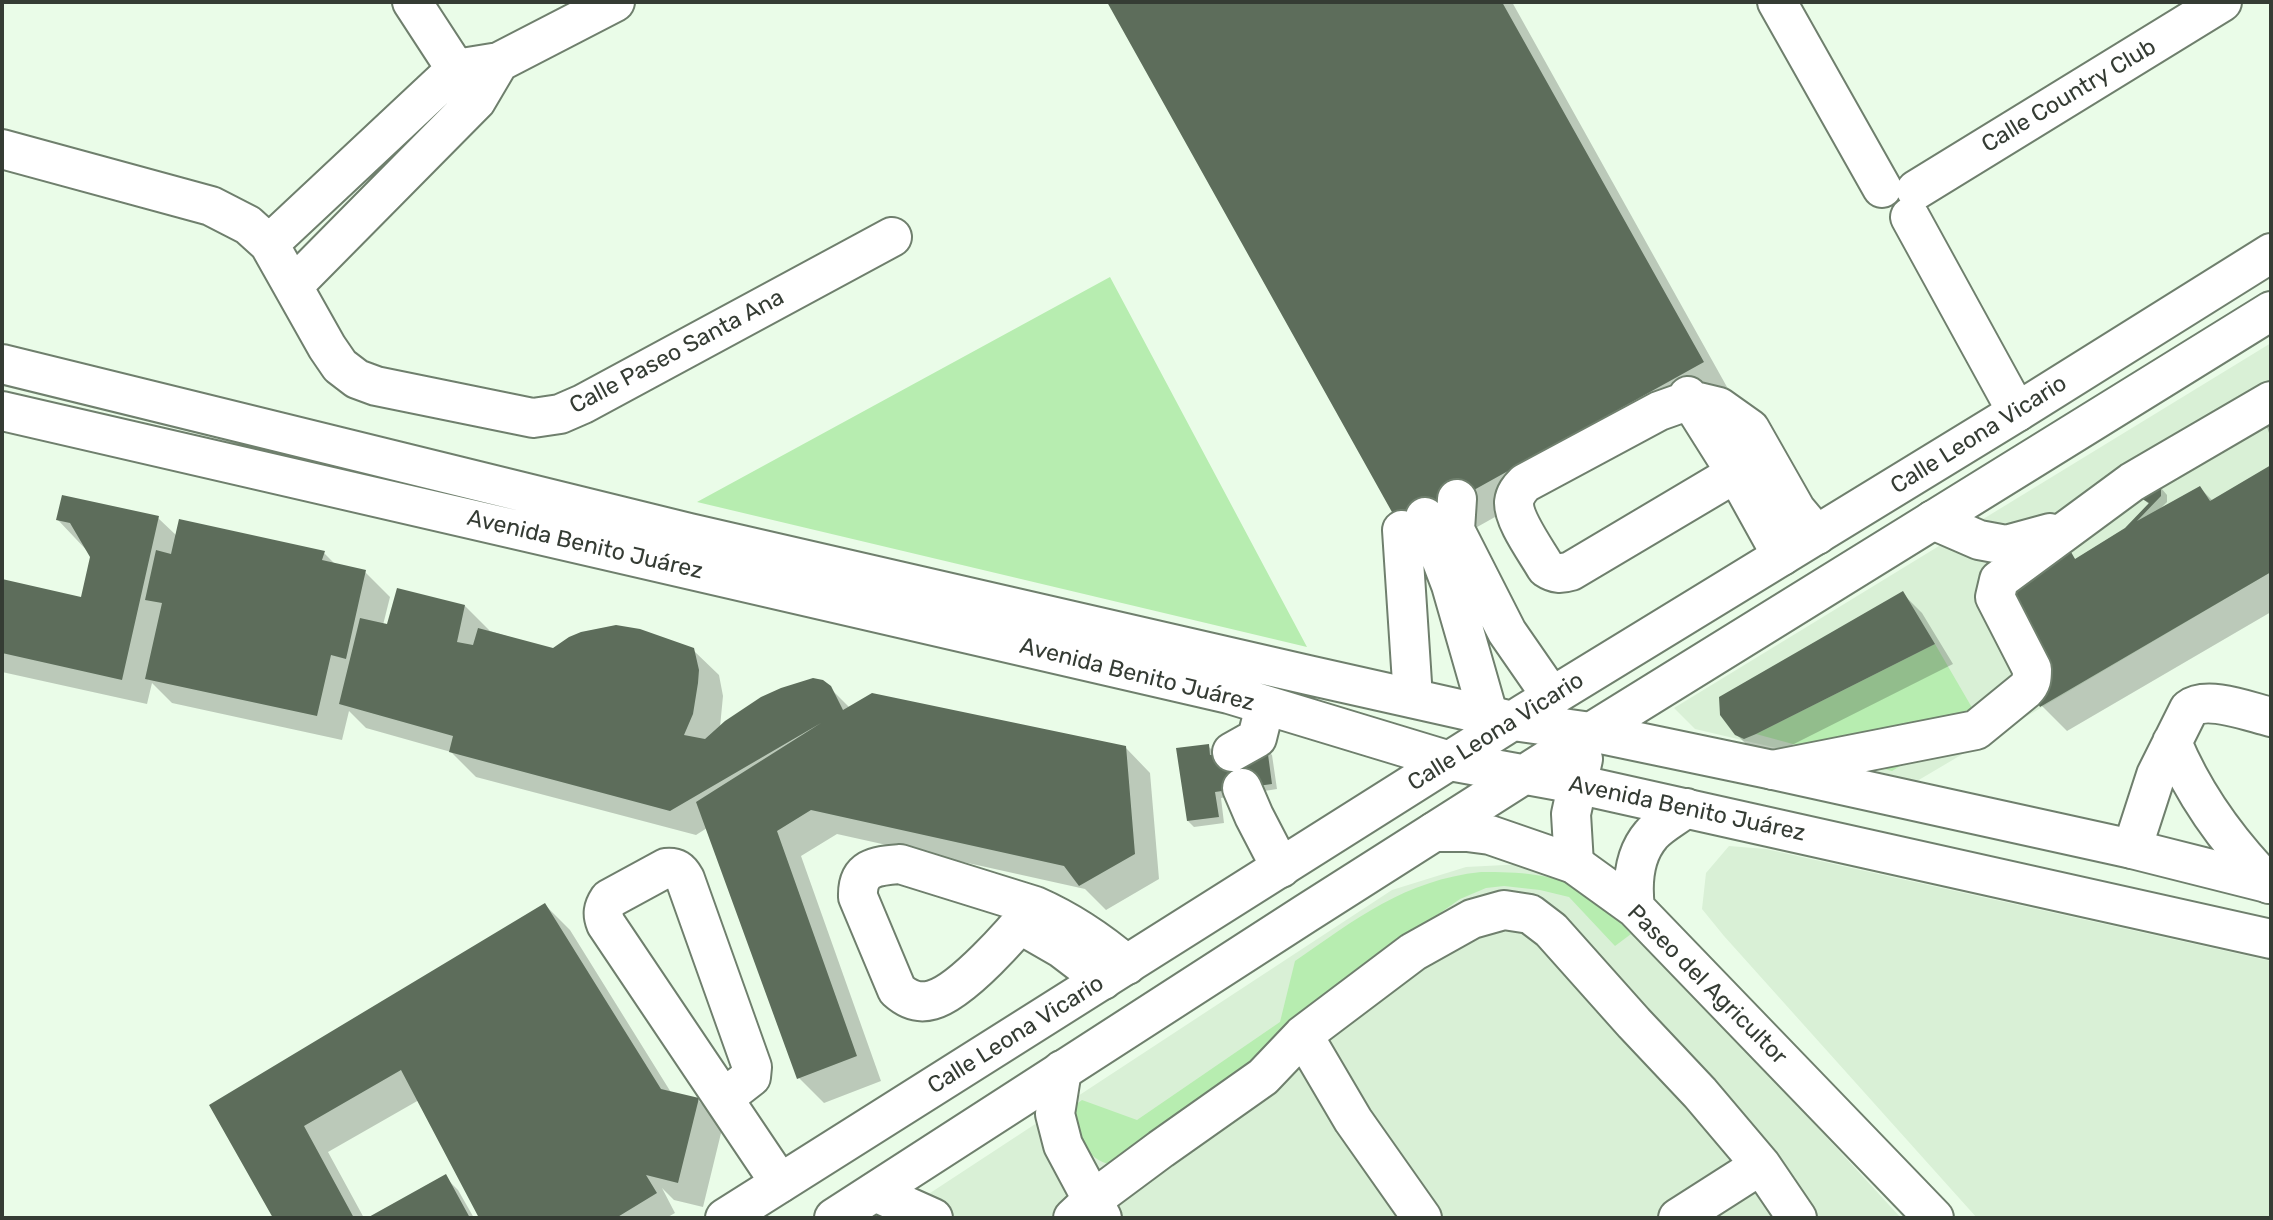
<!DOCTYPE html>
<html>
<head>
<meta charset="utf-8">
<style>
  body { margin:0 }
  #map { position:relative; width:2273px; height:1220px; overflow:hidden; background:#eafce8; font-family:Rubik,sans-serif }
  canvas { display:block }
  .frame { position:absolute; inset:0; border:4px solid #353c34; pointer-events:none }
</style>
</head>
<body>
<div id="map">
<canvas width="2273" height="1220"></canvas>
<div class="frame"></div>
</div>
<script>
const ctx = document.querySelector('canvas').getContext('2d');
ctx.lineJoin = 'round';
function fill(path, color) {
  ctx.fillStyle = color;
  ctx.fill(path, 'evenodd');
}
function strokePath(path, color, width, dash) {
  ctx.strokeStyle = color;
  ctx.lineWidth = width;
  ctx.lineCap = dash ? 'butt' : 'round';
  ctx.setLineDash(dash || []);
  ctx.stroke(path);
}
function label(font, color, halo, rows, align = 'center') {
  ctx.font = font + ' Rubik,sans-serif';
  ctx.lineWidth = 7;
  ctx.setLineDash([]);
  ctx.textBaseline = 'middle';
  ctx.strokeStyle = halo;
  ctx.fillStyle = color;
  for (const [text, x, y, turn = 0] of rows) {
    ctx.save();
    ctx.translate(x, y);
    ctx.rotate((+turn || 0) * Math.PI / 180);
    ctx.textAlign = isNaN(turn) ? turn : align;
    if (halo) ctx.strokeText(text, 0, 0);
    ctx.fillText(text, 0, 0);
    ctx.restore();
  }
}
const built = new Path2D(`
  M 2271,343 L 2271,572 L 1917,781 L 1695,729 L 1674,708 Z
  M 1729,846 L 1766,849 L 2271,961 L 2271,1218 L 1977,1218 L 1724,936 L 1702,909 L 1706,873 Z
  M 1544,863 L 1592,882 L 1901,1218 L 892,1218 L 1392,890 L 1466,867 Z`);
const green = new Path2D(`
  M 1110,277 L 1307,647 L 697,502 Z
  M 1935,644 L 1978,718 L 1892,771 L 1756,734 Z
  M 1481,872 C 1518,872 1554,873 1588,892 C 1602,900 1619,922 1631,934 L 1615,946 L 1569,897 L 1540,890 L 1504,886 L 1486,888 L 1460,899 L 1373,960 L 1288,1026 L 1246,1067 L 1121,1165 C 1085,1166 1078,1135 1075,1105 L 1082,1100 L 1137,1120 L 1280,1022 L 1295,961 C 1356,919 1405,880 1481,872 Z`);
const shadow = new Path2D(`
  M 1109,2 L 1512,2 L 1727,387 L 1429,554 L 1404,529 Z
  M 2271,423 L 2271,439 L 2267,427 Z
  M 2271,467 L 2271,612 L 2067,731 L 2042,706 L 2071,554 L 2076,560 L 2132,526 L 2150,505 L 2140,496 L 2156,482 L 2167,495 L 2167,502 L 2159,510 L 2200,488 L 2213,501 Z
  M 158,518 L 177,536 L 324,553 L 336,565 L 365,572 L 390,597 L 383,625 L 465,606 L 490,631 L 553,650 L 693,650 L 719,675 L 723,696 L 720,727 L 830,688 L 850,708 L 1125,747 L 1150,773 L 1159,879 L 1106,910 L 1085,889 L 837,834 L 801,856 L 881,1081 L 824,1103 L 799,1078 L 707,828 L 696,835 L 476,777 L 451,752 L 366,728 L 349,711 L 342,740 L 172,703 L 152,683 L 147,704 L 2,672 L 2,581 L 83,599 L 92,556 L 58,520 Z
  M 1903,594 L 1922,613 L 1953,664 L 1776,753 L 1756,754 L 1736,734 Z
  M 1208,746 L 1214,752 L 1266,749 L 1272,755 L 1277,789 L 1221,798 L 1224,823 L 1194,827 L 1188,821 Z
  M 545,905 L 570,930 L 672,1094 L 698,1100 L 723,1125 L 703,1207 L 674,1200 L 662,1188 L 675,1213 L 666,1218 L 481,1218 L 419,1100 L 328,1152 L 364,1218 L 275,1218 L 211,1106 Z
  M 445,1177 L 458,1190 L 474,1218 L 371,1218 Z`);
const building = new Path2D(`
  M 1107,2 L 1502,2 L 1704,362 L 1402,530 Z
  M 2271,465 L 2271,572 L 2040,707 L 1984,606 L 2071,552 L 2075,559 L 2125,528 L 2149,503 L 2139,497 L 2161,487 L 2161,496 L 2137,521 L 2200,486 L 2210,501 Z
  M 62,495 L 159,516 L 122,680 L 2,653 L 2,579 L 81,597 L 90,557 L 70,523 L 56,520 Z
  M 179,519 L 325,551 L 322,560 L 366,570 L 346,659 L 331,655 L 317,716 L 145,679 L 162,603 L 145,600 L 156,550 L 171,554 Z
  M 397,588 L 465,605 L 457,642 L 473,645 L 478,628 L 553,648 L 569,637 L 581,632 L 616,625 L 640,629 L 694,648 L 699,670 L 698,683 L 693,714 L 684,735 L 705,739 L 725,721 L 761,697 L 781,688 L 813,678 L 823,680 L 831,686 L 843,710 L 872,693 L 1126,746 L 1135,854 L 1079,886 L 1064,866 L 811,810 L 777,831 L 857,1056 L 797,1079 L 696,802 L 821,723 L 670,811 L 449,752 L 453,736 L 339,704 L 360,618 L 387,624 Z
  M 1903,591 L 1935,644 L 1756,734 L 1744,739 L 1735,735 L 1720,715 L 1719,697 Z
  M 1209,744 L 1210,755 L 1267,747 L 1272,784 L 1215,792 L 1219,817 L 1187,821 L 1176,748 Z
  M 545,903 L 661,1089 L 699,1098 L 678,1183 L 646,1175 L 657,1193 L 616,1218 L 479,1218 L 401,1070 L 304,1126 L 354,1218 L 273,1218 L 209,1105 Z
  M 446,1174 L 470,1218 L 367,1218 Z`);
const minor = new Path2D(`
  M 412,2 L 470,91
  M 1777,2 L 1882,188
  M 2,149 L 211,206 L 248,225 L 269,244 L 327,347 L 340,366 L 357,379 L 376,386 L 533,418 L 560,414 L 583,404 L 892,237
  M 1916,190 L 2222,2
  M 1910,217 L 2017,412
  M 269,244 L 456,69 L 499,62 L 615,2
  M 294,285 L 476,101 L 499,62
  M 1688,396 L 1690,400 L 1719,407 L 1750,429 L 1796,510 L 1817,535
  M 1736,473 L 1571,571 C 1561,574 1555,574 1546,568 C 1537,552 1513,520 1514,502 C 1515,494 1519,489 1525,483 L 1659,411 L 1690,400 L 1736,473 L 1782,556
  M 1457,499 L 1455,530 L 1507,632 L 1552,697
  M 1425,517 L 1451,585 L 1488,714
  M 1933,520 L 1979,540 L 2006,545 L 2050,533
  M 1402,530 L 1413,698
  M 2172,742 C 2194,795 2229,843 2269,884
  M 1232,752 L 1257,738 L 1265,706
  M 1773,770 L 1976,730 L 2025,690 C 2032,683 2032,678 2032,669 L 1995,597 L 1999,580 L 2132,482 L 2271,401
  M 1242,788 L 1254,816 L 1281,868
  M 1434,832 L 1467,832 L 1490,835 L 1574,864 L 1635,908 L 1934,1218
  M 2132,849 L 2156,775 L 2189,709 C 2207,695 2250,712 2271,717
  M 900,864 L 1035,906 C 1015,931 962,992 932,1000 C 918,1004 907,999 897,990 L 858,897 C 857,867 876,866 900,864 Z
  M 1035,906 C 1069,921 1099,941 1127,965
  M 1635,908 C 1632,883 1633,856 1651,835 C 1659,825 1675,817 1686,808
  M 1028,929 L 1061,948 L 1103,980
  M 1303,1035 L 1353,1120 L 1422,1218
  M 1062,1070 L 1055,1114 L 1063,1145 L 1102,1218
  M 724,1098 L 751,1077 L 752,1067 L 685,879 C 680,870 676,867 666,868 L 609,899 C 603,908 602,914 606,924 L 780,1183
  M 875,1192 L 933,1218
  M 1073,1218 L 1091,1201 L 1161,1149 L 1263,1077 L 1303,1035 L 1413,952 L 1472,919 L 1504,910 L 1530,914 L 1551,930 L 1634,1023 L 1700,1093 L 1761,1165 L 1797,1218
  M 1678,1218 L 1761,1165`);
const major = new Path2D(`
  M 2,364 L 689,533 L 1308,675 L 1513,721 L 1591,732 L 1773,770 L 2132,849 L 2271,884
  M 2,411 L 1229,694 L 1450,761 L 1576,784 L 2271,939
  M 1574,864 L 1571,814 L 1583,759
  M 725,1218 L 1525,713 L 2017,412 L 2271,253
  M 834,1218 L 1305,914 L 1591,732 L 2271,311`);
const streetNames = [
  ["Calle Country Club",2069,96,-31],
  ["Calle Paseo Santa Ana",677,352,-28],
  ["Calle Leona Vicario",1979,435,-32],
  ["Avenida Benito Juárez",585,545,13],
  ["Avenida Benito Juárez",1137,675,14],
  ["Calle Leona Vicario",1496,732,-32],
  ["Avenida Benito Juárez",1687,809,12],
  ["Paseo del Agricultor",1707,985,45],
  ["Calle Leona Vicario",1016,1035,-32]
];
fill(built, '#d9f0d6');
fill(green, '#b7edb0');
fill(shadow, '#0003');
fill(building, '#5d6d5b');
strokePath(minor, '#6f7f6d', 42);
strokePath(major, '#6f7f6d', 42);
strokePath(minor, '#fff', 38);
strokePath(major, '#fff', 38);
label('23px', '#353c34', '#fff', streetNames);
</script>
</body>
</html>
